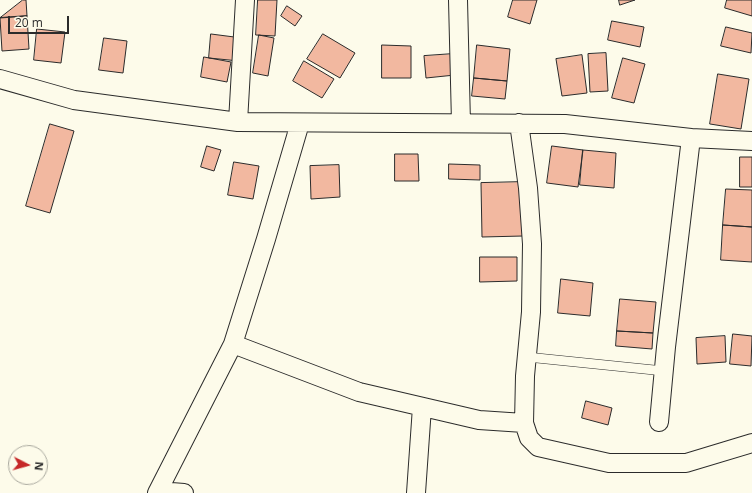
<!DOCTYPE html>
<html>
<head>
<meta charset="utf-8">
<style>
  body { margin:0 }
  #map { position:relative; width:752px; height:493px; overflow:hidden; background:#fdfbea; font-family:"Open Sans",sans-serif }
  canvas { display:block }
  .north { position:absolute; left:8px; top:445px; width:40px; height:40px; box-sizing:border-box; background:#fdfbea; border:1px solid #a9a89e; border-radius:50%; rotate:96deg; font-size:11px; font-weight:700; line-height:16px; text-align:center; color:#2b2b2b }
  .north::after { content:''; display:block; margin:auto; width:14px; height:18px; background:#c62828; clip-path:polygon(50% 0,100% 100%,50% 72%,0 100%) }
  .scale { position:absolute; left:8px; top:16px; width:61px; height:18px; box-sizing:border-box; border:2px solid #2b2b2b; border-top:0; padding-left:5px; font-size:12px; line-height:14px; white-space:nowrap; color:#2b2b2b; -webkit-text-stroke:3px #fdfbea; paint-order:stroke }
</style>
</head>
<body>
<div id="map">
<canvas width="752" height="493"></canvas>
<div class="north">N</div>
<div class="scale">20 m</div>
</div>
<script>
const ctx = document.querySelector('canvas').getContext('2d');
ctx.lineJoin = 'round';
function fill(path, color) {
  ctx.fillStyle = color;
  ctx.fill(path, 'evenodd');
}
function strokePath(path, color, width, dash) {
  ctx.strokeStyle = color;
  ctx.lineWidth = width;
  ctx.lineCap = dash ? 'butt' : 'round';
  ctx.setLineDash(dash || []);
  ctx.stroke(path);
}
const building = new Path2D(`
  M 23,0 L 26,0 L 27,16 L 0,18 Z
  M 258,0 L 277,0 L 275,36 L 256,35 Z
  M 513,0 L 537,0 L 530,24 L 508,17 Z
  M 619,0 L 635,0 L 620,5 Z
  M 727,0 L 752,0 L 752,16 L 725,8 Z
  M 287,6 L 302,16 L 295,26 L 281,16 Z
  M 27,16 L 29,49 L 2,51 L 0,18 Z
  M 612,21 L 644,27 L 640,47 L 608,40 Z
  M 726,27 L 752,33 L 751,53 L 721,46 Z
  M 37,29 L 65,32 L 61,63 L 34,60 Z
  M 211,34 L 242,38 L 239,61 L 209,58 Z
  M 323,34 L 355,53 L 340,78 L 307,59 Z
  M 259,35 L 274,38 L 268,76 L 253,73 Z
  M 104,38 L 127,41 L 123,73 L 99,70 Z
  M 382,45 L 411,46 L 411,78 L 382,78 Z
  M 477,45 L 510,49 L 507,81 L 474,78 Z
  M 606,53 L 608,91 L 590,92 L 588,54 Z
  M 453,54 L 455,75 L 426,78 L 424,56 Z
  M 582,55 L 587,93 L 562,96 L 556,59 Z
  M 204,57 L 231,62 L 227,82 L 201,77 Z
  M 623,58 L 645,64 L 634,103 L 612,98 Z
  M 304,61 L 334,79 L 322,98 L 293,81 Z
  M 718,74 L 749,79 L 741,129 L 710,124 Z
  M 474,78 L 507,81 L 505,99 L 472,96 Z
  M 50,124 L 74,131 L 50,213 L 26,206 Z
  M 207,146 L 221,150 L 214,171 L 201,167 Z
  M 552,146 L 583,150 L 578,187 L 547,183 Z
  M 583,150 L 616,153 L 614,188 L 580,185 Z
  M 395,154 L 418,154 L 419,181 L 395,181 Z
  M 740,157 L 752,157 L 752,187 L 740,187 Z
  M 234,162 L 259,166 L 253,199 L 228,195 Z
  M 449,164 L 480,165 L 480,180 L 449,179 Z
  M 339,165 L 340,197 L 311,199 L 310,166 Z
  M 522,182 L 523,236 L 482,237 L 481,183 Z
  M 726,189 L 752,190 L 752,227 L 723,225 Z
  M 723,225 L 752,227 L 752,262 L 721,260 Z
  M 480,257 L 517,257 L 517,281 L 480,282 Z
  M 561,279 L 593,283 L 590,316 L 558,313 Z
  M 620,299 L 656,302 L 653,333 L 617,331 Z
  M 617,331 L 653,333 L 652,349 L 616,346 Z
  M 733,334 L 752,336 L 751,366 L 730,364 Z
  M 725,336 L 726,362 L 697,364 L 696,338 Z
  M 586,401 L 612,408 L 608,425 L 582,418 Z`);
const service = new Path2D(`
  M 527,357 L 664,371`);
const minor = new Path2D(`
  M 458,0 L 461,123
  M 0,79 L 74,100 L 238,122 L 565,124 L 691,138 L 752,141
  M 238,122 L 245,0
  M 519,123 L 528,188 L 532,244 L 531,312 L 525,376 L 524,423 L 529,438 L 538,447 L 609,463 L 686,463 L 752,443
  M 233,344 L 359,392 L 479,420 L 524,423
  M 659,422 L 666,347 L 691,138
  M 158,491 L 184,493
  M 157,493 L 233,344 L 266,239 L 300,123
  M 416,493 L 422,407`);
fill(building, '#f2b8a0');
strokePath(building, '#2b2b2b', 1);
strokePath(service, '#2b2b2b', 10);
strokePath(minor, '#2b2b2b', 20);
strokePath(service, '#fdfbea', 9);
strokePath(minor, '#fdfbea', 18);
</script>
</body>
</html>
